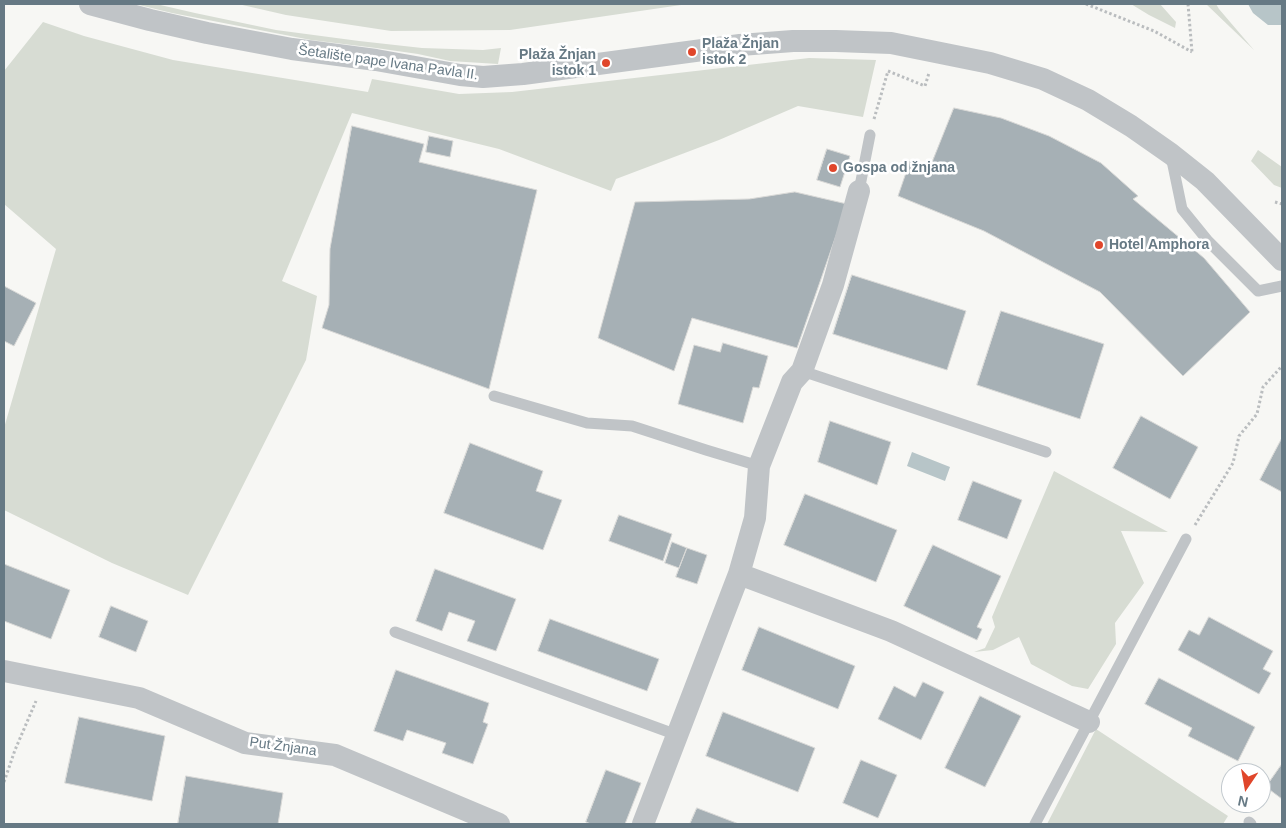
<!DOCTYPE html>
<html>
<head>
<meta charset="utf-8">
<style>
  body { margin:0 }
  #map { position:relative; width:1286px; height:828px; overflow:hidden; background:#f7f7f4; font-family:Helvetica,sans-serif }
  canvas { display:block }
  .frame { position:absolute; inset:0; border:5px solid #667984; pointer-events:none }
  .north { position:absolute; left:1221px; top:763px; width:50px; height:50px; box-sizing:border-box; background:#fff; border:1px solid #c2c9ce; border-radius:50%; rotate:192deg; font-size:14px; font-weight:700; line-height:20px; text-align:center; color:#667984 }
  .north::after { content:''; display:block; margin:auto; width:18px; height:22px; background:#e0462b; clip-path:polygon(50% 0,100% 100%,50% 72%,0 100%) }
</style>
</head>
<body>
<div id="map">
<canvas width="1286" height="828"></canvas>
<div class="frame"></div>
<div class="north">N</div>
</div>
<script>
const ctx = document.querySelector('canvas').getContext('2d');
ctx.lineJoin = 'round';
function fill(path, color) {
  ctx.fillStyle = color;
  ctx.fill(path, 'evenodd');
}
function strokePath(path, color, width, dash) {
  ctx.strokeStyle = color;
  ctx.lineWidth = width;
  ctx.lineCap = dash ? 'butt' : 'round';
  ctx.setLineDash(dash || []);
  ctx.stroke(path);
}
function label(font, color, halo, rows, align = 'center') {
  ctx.font = font + ' Helvetica,sans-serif';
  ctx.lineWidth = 5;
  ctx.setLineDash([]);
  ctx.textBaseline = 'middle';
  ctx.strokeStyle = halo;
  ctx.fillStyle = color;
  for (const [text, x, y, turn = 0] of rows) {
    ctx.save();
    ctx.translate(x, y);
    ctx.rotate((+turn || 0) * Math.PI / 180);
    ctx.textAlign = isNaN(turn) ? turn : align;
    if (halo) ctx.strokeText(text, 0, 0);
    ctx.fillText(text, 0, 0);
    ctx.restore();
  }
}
const green = new Path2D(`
  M 135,4 L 156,4 L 195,13 L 276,30 L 359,41 L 422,48 L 483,50 L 501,48 L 498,64 L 450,61 L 418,54 L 376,48 L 311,40 L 172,13 Z
  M 238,4 L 688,4 L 510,30 L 391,31 L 286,15 Z
  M 1131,4 L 1160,4 L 1176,22 L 1175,28 L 1149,15 Z
  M 1206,4 L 1216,4 L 1219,9 L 1254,50 Z
  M 43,22 L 84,36 L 173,60 L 368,92 L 372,79 L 459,94 L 512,92 L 809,58 L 876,60 L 863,117 L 798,106 L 719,140 L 616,179 L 611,191 L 499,149 L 352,113 L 282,281 L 317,296 L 306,360 L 188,595 L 112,563 L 4,510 L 4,428 L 56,249 L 4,204 L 4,71 Z
  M 1258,150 L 1282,167 L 1282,188 L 1274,185 L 1251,161 Z
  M 1054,471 L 1168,532 L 1121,531 L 1144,583 L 1115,623 L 1116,644 L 1088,689 L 1072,686 L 1031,664 L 1019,637 L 993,650 L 974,652 L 985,648 L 995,627 L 992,617 Z
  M 1096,729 L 1228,816 L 1223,824 L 1047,824 Z`);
const water = new Path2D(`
  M 1248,4 L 1282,4 L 1282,25 L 1268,25 L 1253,13 Z
  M 912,452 L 950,467 L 945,481 L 907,466 Z`);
const building = new Path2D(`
  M 954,108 L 1001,118 L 1049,136 L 1101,163 L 1138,196 L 1133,199 L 1204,258 L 1250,312 L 1183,376 L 1100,292 L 984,231 L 898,196 L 910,161 L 929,169 Z
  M 352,126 L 424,144 L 419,162 L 537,190 L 489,389 L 322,328 L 329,305 L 330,249 Z
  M 429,136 L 453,141 L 450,157 L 426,152 Z
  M 827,149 L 850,156 L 840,187 L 817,180 Z
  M 795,192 L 847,204 L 797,348 L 692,318 L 674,371 L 598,338 L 635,202 L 749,199 Z
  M 852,275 L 966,311 L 947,370 L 833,334 Z
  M 4,286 L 36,303 L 14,346 L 4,341 Z
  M 1001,311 L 1104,344 L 1080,419 L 977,385 Z
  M 723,343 L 768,356 L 759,388 L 753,387 L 743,423 L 678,404 L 694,345 L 720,352 Z
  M 1141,416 L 1198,447 L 1170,499 L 1113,468 Z
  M 830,421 L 891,442 L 877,485 L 818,462 Z
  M 1282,438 L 1282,492 L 1260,480 Z
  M 470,443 L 543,471 L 536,491 L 562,500 L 543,550 L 444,513 Z
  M 973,481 L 1022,500 L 1007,539 L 958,520 Z
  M 805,494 L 897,530 L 876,582 L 784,545 Z
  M 619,515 L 672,534 L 663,561 L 609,541 Z
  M 672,542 L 687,548 L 679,568 L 665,563 Z
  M 933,545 L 1001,576 L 977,627 L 982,629 L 977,640 L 904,606 Z
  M 687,548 L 707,555 L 697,584 L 676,577 Z
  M 4,564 L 70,590 L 51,639 L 4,621 Z
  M 435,569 L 516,599 L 496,651 L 467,641 L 475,621 L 449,612 L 442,631 L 416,621 Z
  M 111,606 L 148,621 L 136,652 L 99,637 Z
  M 1209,617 L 1273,651 L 1263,669 L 1271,673 L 1259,694 L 1178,650 L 1189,630 L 1199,635 Z
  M 550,619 L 659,659 L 647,691 L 538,651 Z
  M 759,627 L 855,666 L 838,709 L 742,670 Z
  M 396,670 L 489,703 L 483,722 L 488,724 L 473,764 L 442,753 L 446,743 L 407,730 L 403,741 L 374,731 Z
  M 1159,678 L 1255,727 L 1238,761 L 1188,736 L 1192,728 L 1145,704 Z
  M 923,682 L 944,692 L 921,740 L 878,719 L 894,686 L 915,697 Z
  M 980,696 L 1021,716 L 985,787 L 945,768 Z
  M 723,712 L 815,748 L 798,792 L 706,756 Z
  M 79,717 L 165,736 L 152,801 L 65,783 Z
  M 861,760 L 897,775 L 878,818 L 843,803 Z
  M 1282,764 L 1282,799 L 1266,787 Z
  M 606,770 L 641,783 L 625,824 L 591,824 L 586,822 Z
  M 186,776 L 283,793 L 278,824 L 178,824 Z
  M 697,808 L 739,824 L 690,824 Z`);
const path = new Path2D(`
  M 1086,4 L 1154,31 L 1192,52
  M 1188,4 L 1192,52
  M 874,119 L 888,71 L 925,86 L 929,73
  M 1275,202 L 1282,204
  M 1195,525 L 1233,463 L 1239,436 L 1257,414 L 1263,387 L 1282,366
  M 4,782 L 15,750 L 36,701`);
const service = new Path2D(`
  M 1171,156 L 1182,209 L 1208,241 L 1258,291 L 1282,286
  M 859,191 L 870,135
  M 802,371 L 1046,452
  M 494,396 L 587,423 L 632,426 L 706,450 L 759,466
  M 395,632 L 677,735
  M 1249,822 L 1251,824
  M 1035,824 L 1186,539`);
const minor = new Path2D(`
  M 90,4 L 150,20 L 207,33 L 292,49 L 376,60 L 460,75 L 483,77 L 523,74 L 740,45 L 793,41 L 836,41 L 891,43 L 990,63 L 1043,79 L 1088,100 L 1131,126 L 1171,154 L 1205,181 L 1282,260
  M 739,574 L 891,631 L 1089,722
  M 4,671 L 139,698 L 245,743 L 335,755 L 499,824
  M 643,824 L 739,574 L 755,518 L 759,466 L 792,382 L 802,371 L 833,285 L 859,191`);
const markers = [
  [692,52,5,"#e0462b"],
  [606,63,5,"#e0462b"],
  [833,168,5,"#e0462b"],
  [1099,245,5,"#e0462b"]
];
const poiNames = [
  ["Plaža Žnjan",702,44],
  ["istok 2",702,60],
  ["Plaža Žnjan",596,55,"right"],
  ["istok 1",596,71,"right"],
  ["Gospa od žnjana",843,168],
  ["Hotel Amphora",1109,245]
];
const streetNames = [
  ["Šetalište pape Ivana Pavla II.",388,63,8],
  ["Put Žnjana",283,747,8]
];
fill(green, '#d7dcd3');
fill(water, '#b7c5c8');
fill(building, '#a6b0b5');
strokePath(building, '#d8d8d6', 1);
strokePath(path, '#babdbf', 3, [2.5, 2.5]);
strokePath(service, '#c0c4c7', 11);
strokePath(minor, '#c0c4c7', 22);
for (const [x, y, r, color] of markers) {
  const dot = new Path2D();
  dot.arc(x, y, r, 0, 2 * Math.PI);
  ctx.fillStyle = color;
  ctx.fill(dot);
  strokePath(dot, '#fff', 2);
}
label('bold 14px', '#667984', '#fff', poiNames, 'left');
label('14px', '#667984', '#fff', streetNames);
</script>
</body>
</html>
